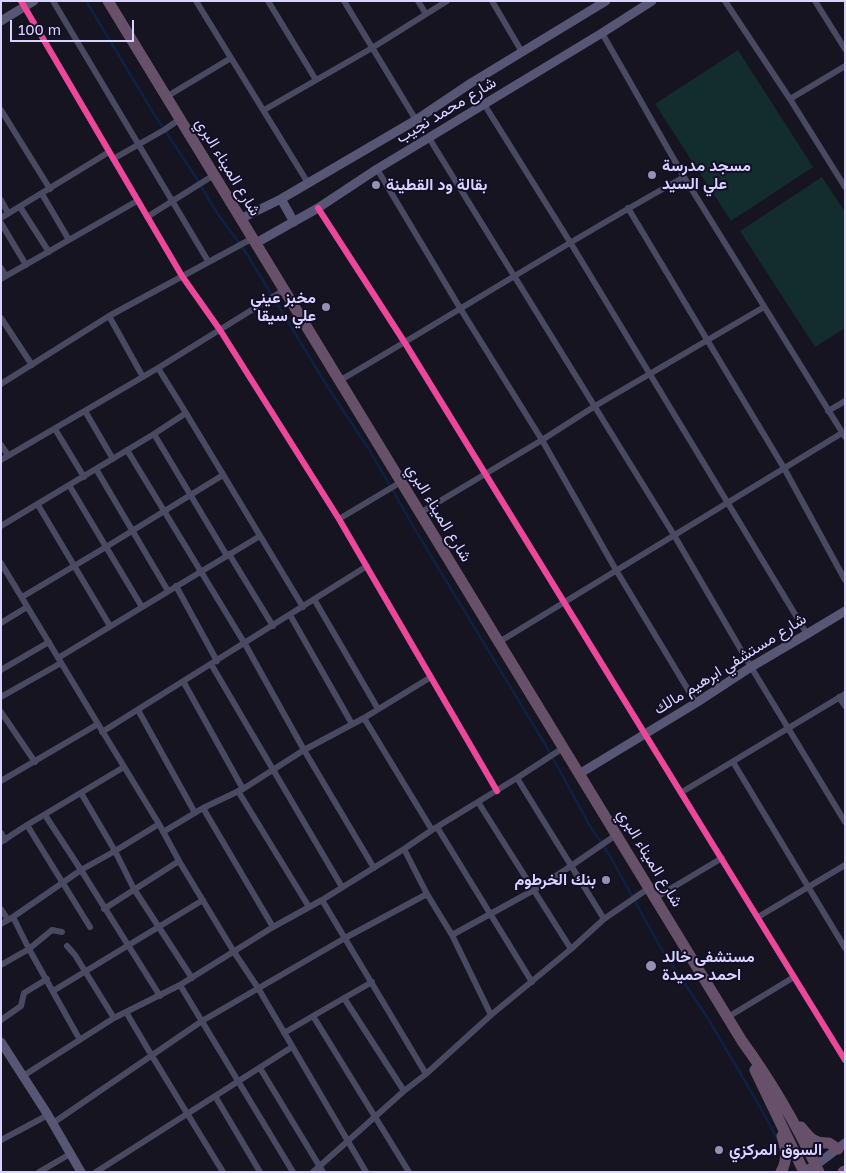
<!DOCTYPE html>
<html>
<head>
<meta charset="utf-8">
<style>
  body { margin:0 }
  #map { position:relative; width:846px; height:1173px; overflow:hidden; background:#161421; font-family:"Golos Text",sans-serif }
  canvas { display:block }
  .frame { position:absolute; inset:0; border:2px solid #d9d4ff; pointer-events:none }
  .scale { position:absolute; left:10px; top:20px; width:124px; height:22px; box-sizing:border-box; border:2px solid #d9d4ff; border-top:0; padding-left:6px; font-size:15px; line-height:18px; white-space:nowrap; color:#d9d4ff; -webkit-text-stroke:4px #130f26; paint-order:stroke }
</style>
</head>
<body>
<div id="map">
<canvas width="846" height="1173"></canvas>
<div class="frame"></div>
<div class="scale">100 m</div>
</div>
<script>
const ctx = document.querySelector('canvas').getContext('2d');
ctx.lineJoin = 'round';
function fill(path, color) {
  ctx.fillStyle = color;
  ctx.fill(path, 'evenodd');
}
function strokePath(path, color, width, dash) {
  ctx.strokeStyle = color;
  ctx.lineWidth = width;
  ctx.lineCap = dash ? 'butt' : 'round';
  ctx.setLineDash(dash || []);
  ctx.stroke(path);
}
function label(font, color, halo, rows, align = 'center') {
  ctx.font = font + ' "Golos Text",Vazirmatn,sans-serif';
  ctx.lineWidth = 4;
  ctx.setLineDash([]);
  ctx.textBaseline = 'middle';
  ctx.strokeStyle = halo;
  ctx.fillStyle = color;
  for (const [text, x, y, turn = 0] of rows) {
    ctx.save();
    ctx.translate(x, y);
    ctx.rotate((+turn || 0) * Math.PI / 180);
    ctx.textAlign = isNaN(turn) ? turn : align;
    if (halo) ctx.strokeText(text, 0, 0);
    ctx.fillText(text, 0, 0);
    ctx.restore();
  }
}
const green = new Path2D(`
  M 738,50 L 813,167 L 731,221 L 655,104 Z
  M 822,177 L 845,212 L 845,328 L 815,347 L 740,231 Z`);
const stream = new Path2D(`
  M 86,1 L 154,114 L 195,176 L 217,213 L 245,251 L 329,389 L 370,451 L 419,536 L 545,744 L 590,826 L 610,856 L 659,945 L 707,1017 L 755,1098 L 778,1140`);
const street = new Path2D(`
  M 21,1 L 182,276 L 220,330 L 339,519 L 497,791
  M 53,1 L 208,261
  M 196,1 L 308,183
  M 268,1 L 316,80
  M 344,1 L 416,120
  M 418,1 L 426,14
  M 492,1 L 522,52
  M 725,1 L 790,99 L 845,187
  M 815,1 L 845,49
  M 602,33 L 684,177 L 845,437
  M 166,97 L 231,58
  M 790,99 L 845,66
  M 484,104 L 570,242 L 807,634
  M 1,110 L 50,189
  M 264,110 L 372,48 L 447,1
  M 429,138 L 674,535 L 751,667 L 845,822
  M 113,159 L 164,130 L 180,119
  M 377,169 L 460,308 L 542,440 L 616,570 L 696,703
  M 42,194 L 69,240
  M 1,200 L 8,213
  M 20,207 L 49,252
  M 318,208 L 405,343 L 845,1060
  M 628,208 L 784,468 L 845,580
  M 147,217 L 214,175
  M 1,218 L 109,152
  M 1,223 L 26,265
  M 1,268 L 6,276
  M 1,279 L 137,201
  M 109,316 L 143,377
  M 1,318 L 32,365
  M 339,381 C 454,314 567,242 684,177
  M 1,384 L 109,316 L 253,238
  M 85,411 L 113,459
  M 828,411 L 845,401
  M 186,413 L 303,607
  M 55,429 L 84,477
  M 154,434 L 227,556
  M 1,445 L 8,455
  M 127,450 L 245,644 L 304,750 L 374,868
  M 1,460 L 158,368 L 284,290
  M 96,469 L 168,591
  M 69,485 L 142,607
  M 38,505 L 110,626
  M 420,513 L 542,440 L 595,406 L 764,307
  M 339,519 L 401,482
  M 1,526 L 154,434 L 186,413 L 158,368
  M 229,554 L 273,626
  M 1,563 L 98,724 L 159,824 L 179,861 L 234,952 L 258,988 L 366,1172
  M 176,586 L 217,661
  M 22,597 L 106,547 L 223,475
  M 314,599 L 378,709
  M 290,615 L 352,724
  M 1,623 L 27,607
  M 499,642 L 842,433
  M 58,658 L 260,536
  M 211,664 L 342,887
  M 1,670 L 49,642
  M 183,681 L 243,789
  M 1,697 L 61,663
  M 839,697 L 845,706
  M 138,710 L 195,813
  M 1,712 L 35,762
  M 364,718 L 432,830
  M 102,732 L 367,566
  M 733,762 L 845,948
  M 517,778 L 604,919
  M 1,781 L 98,724
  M 238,791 L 309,907
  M 682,792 L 845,694
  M 81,793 L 115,851 L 134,889 L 192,978
  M 478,802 L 571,949
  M 203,808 L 273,927
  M 45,815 L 81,870 L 160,996
  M 27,825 L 90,927
  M 437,827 L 532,982
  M 163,832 L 203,808 L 243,789 L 304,750 L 364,718 L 431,677
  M 1,833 L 5,840
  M 1,842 L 27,825 L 124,767
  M 404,849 L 427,894 L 452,935 L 491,1015
  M 655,898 L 722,858
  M 322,900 L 426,1074
  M 1,909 L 8,920
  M 104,909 L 179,861
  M 13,917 L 29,949 L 80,1040
  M 758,917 L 845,865
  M 1,924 L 13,917 L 81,870 L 115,851 L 159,824
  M 452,935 L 534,890 L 571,866 L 616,835
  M 67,946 L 75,955 L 114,1018
  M 1,965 L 29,949 L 52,930 L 62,932
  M 180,985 L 293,1172
  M 53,991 L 203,900
  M 344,998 L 404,1091
  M 126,1012 L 152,1056 L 223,1172
  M 313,1016 L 409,1172
  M 728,1017 L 794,977
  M 1,1020 L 21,1006 L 24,993 L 47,979
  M 284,1033 L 313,1016 L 372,982
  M 260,1068 L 323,1172
  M 23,1076 L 114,1018 L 180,985 L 273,927 L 322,900 L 404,849 L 432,830 L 517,778 L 563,748
  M 215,1096 L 260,1172
  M 53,1123 L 202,1021 L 345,938 L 427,894
  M 1,1140 L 48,1115
  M 39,1172 L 70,1154
  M 96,1172 L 292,1047
  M 313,1172 L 404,1091 L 426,1074 L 491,1015 L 571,949 L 604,919 L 649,888`);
const secondary = new Path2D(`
  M 1,21 L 34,1
  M 281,199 L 294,222
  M 240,219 L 281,199 L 416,120 L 471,83 L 606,1
  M 256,243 L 318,208 L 377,169 L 602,33 L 652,1
  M 579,774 L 696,703 L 751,667 L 807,634 L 845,611
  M 1,1042 L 48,1115 L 81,1172
  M 802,1172 L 816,1165 L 845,1143`);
const highway = new Path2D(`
  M 108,1 L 742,1041 C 772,1082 797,1126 819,1172
  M 755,1070 L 804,1172
  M 801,1127 C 810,1138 814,1144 829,1143 L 838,1149
  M 781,1172 C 788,1160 786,1149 782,1136
  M 843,1172 L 845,1171`);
const cycleway = new Path2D(`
  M 21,1 L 182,276 L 220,330 L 339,519 L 497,791
  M 318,208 L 405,343 L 845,1060`);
const markers = [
  [652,175,5,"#9591b1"],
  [376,185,5,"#9591b1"],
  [326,307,5,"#9591b1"],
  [606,880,5,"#9591b1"],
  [651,966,6,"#9591b1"],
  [719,1150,5,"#9591b1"]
];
const streetNames = [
  ["شارع محمد نجيب",446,110,-31],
  ["شارع الميناء البري",228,167,59],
  ["شارع الميناء البري",439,513,59],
  ["شارع مستشفي ابرهيم مالك",730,664,-32],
  ["شارع الميناء البري",650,858,59]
];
const poiNames = [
  ["مسجد مدرسة",662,166],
  ["علي السيد",662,184],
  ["بقالة ود القطينة",386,185],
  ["مخبز عيني",316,298,"right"],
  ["علي سيقا",316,316,"right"],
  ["بنك الخرطوم",596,880,"right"],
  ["مستشفى خالد",662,957],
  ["احمد حميدة",662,975],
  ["السوق المركزي",729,1150]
];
fill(green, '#132c2d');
strokePath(stream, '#0d2144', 2.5);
strokePath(street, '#4a4962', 6);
strokePath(secondary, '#575674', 9);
strokePath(highway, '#67516a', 11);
strokePath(cycleway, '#ed469a', 6);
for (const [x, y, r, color] of markers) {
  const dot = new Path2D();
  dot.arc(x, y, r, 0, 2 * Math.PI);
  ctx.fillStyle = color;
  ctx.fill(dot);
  strokePath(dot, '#130f26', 2);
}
label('16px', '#d9d4ff', '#130f26', streetNames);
label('bold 16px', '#d9d4ff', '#130f26', poiNames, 'left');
</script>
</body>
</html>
